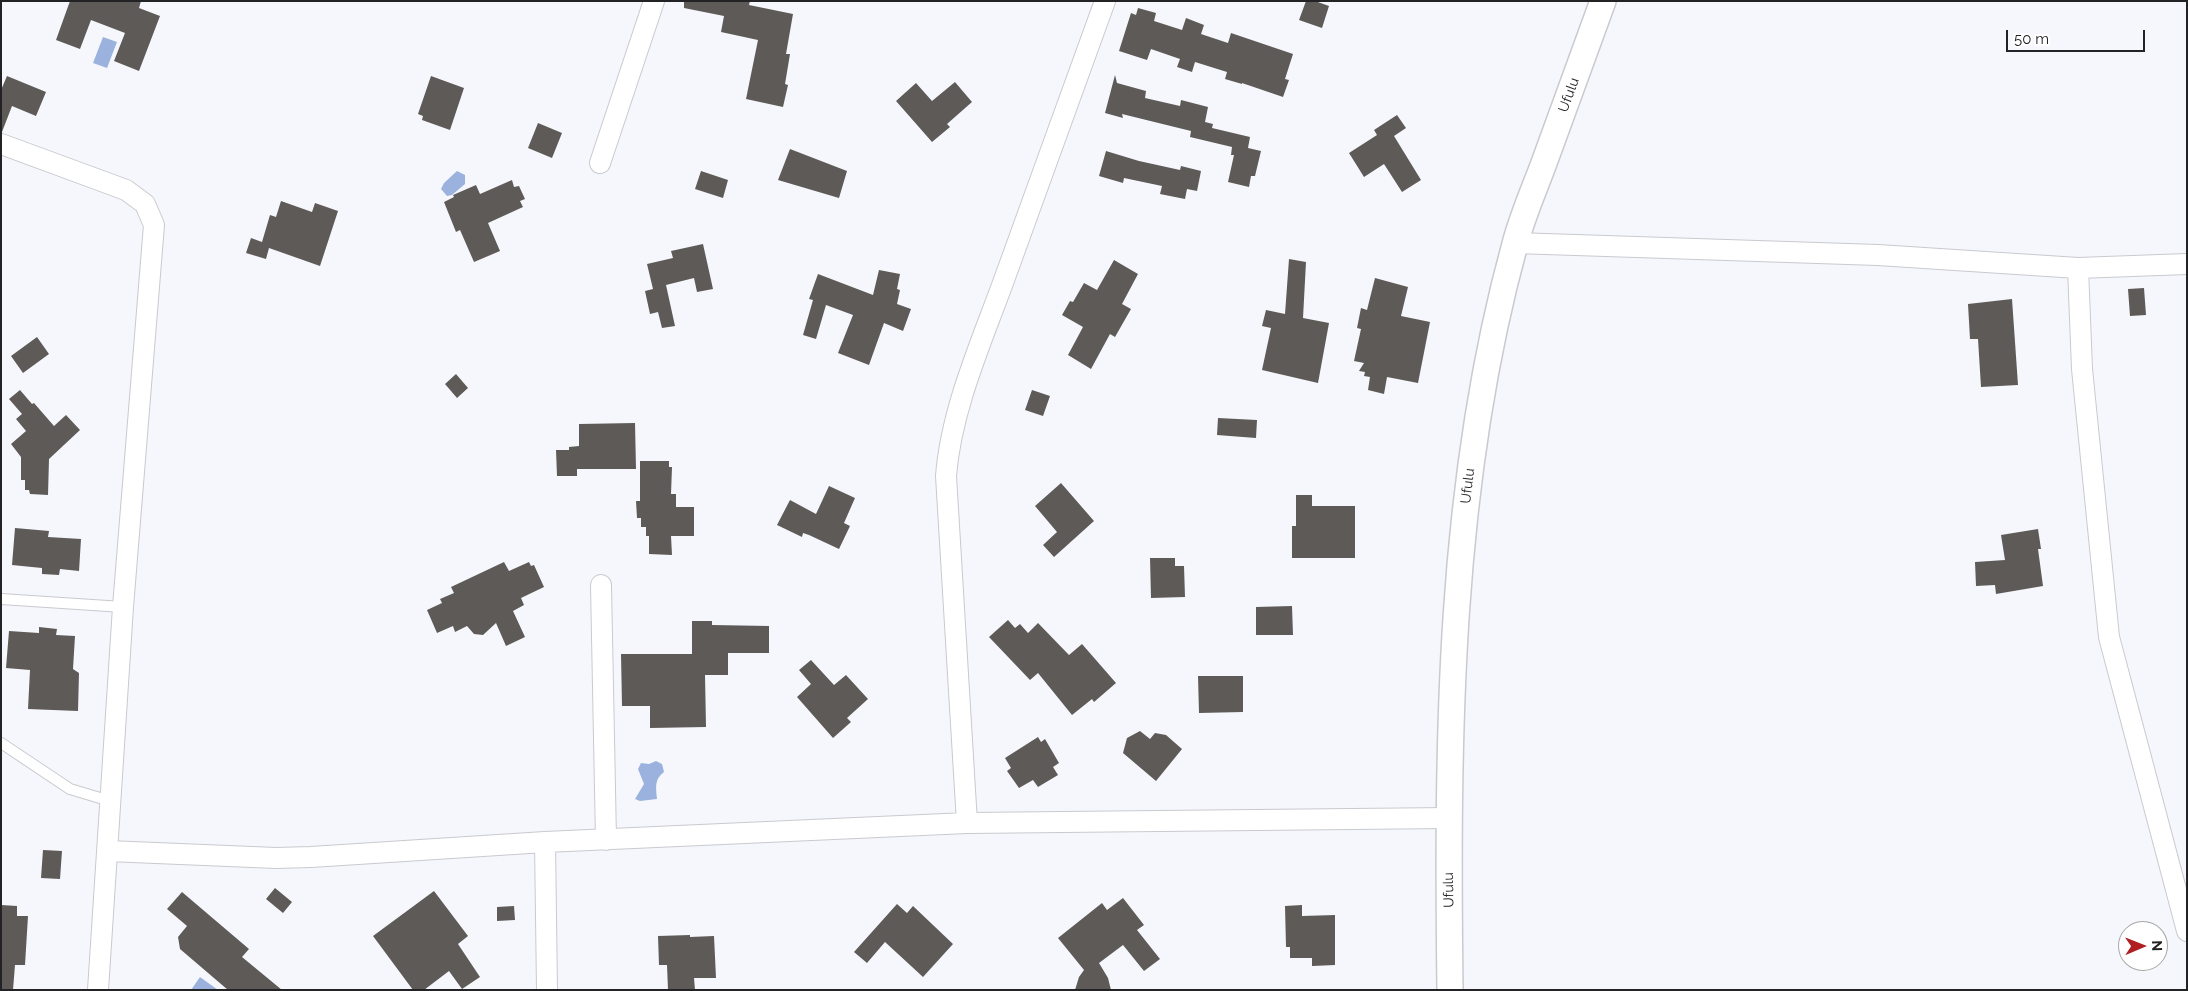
<!DOCTYPE html>
<html>
<head>
<meta charset="utf-8">
<style>
  body { margin:0 }
  #map { position:relative; width:2188px; height:991px; overflow:hidden; background:#f6f7fc; font-family:Raleway,sans-serif }
  canvas { display:block }
  .frame { position:absolute; inset:0; border:2px solid #232325; pointer-events:none }
  .north { position:absolute; left:2118px; top:921px; width:50px; height:50px; box-sizing:border-box; background:#fff; border:1px solid #a7a7a8; border-radius:50%; rotate:89deg; font-size:14px; font-weight:700; line-height:20px; text-align:center; color:#232325 }
  .north::after { content:''; display:block; margin:auto; width:18px; height:22px; background:#b01f22; clip-path:polygon(50% 0,100% 100%,50% 72%,0 100%) }
  .scale { position:absolute; left:2006px; top:30px; width:139px; height:22px; box-sizing:border-box; border:2px solid #232325; border-top:0; padding-left:6px; font-size:15px; line-height:18px; white-space:nowrap; color:#232325; -webkit-text-stroke:4px #fff; paint-order:stroke }
</style>
</head>
<body>
<div id="map">
<canvas width="2188" height="991"></canvas>
<div class="frame"></div>
<div class="north">N</div>
<div class="scale">50 m</div>
</div>
<script>
const ctx = document.querySelector('canvas').getContext('2d');
ctx.lineJoin = 'round';
function fill(path, color) {
  ctx.fillStyle = color;
  ctx.fill(path, 'evenodd');
}
function strokePath(path, color, width, dash) {
  ctx.strokeStyle = color;
  ctx.lineWidth = width;
  ctx.lineCap = dash ? 'butt' : 'round';
  ctx.setLineDash(dash || []);
  ctx.stroke(path);
}
function label(font, color, halo, rows, align = 'center') {
  ctx.font = font + ' Raleway,sans-serif';
  ctx.lineWidth = 5;
  ctx.setLineDash([]);
  ctx.textBaseline = 'middle';
  ctx.strokeStyle = halo;
  ctx.fillStyle = color;
  for (const [text, x, y, turn = 0] of rows) {
    ctx.save();
    ctx.translate(x, y);
    ctx.rotate((+turn || 0) * Math.PI / 180);
    ctx.textAlign = isNaN(turn) ? turn : align;
    if (halo) ctx.strokeText(text, 0, 0);
    ctx.fillText(text, 0, 0);
    ctx.restore();
  }
}
const water = new Path2D(`
  M 103,37 L 117,42 L 107,68 L 93,63 Z
  M 457,171 L 465,175 L 465,184 L 452,195 L 447,196 L 441,189 L 444,183 Z
  M 656,761 L 662,764 L 664,772 C 654,779 656,788 657,799 L 640,801 L 635,799 L 644,784 L 638,769 L 641,763 L 649,764 Z
  M 200,977 L 218,990 L 191,990 Z`);
const building = new Path2D(`
  M 70,1 L 141,1 L 139,8 L 160,16 L 139,71 L 114,61 L 125,33 L 91,20 L 80,49 L 56,40 Z
  M 684,1 L 750,1 L 749,5 L 793,14 L 786,54 L 790,54 L 785,84 L 788,85 L 783,107 L 746,99 L 758,40 L 721,32 L 724,16 L 684,8 Z
  M 1306,1 L 1315,1 L 1329,6 L 1322,28 L 1299,20 Z
  M 1138,8 L 1156,13 L 1154,21 L 1182,30 L 1186,18 L 1204,25 L 1201,34 L 1228,43 L 1231,33 L 1293,54 L 1285,79 L 1289,80 L 1283,97 L 1242,83 L 1242,84 L 1225,79 L 1227,72 L 1195,62 L 1192,72 L 1177,67 L 1180,59 L 1151,49 L 1147,60 L 1119,51 L 1131,13 L 1136,15 Z
  M 1115,75 L 1117,83 L 1146,91 L 1145,98 L 1180,106 L 1181,100 L 1208,107 L 1205,122 L 1213,124 L 1212,128 L 1250,137 L 1248,148 L 1261,151 L 1255,176 L 1251,176 L 1249,187 L 1228,182 L 1234,155 L 1231,155 L 1232,147 L 1190,137 L 1191,131 L 1122,114 L 1123,118 L 1105,113 Z
  M 7,76 L 46,92 L 36,116 L 12,106 L 2,132 L 1,90 Z
  M 431,76 L 464,88 L 450,130 L 422,120 L 423,116 L 418,114 Z
  M 955,82 L 972,102 L 947,124 L 950,127 L 932,142 L 896,101 L 916,83 L 932,101 Z
  M 1397,115 L 1406,128 L 1394,136 L 1421,180 L 1402,192 L 1384,164 L 1364,177 L 1349,153 L 1377,135 L 1374,130 Z
  M 538,123 L 562,133 L 552,158 L 528,148 Z
  M 790,149 L 847,171 L 839,198 L 778,180 Z
  M 1106,151 L 1139,161 L 1180,170 L 1181,166 L 1201,171 L 1197,191 L 1187,189 L 1185,199 L 1160,194 L 1162,186 L 1124,178 L 1123,183 L 1099,176 Z
  M 701,171 L 728,180 L 723,198 L 695,189 Z
  M 512,180 L 514,187 L 519,186 L 525,199 L 520,201 L 523,207 L 488,223 L 500,251 L 474,262 L 460,230 L 456,232 L 444,202 L 454,197 L 453,195 L 476,185 L 480,194 Z
  M 281,201 L 312,212 L 315,203 L 338,211 L 320,266 L 269,248 L 266,259 L 246,253 L 251,238 L 262,242 L 270,215 L 276,217 Z
  M 703,244 L 713,289 L 697,292 L 694,278 L 666,285 L 675,326 L 662,328 L 658,312 L 650,314 L 645,291 L 653,289 L 647,264 L 673,258 L 671,251 Z
  M 1289,259 L 1306,262 L 1303,318 L 1329,323 L 1318,383 L 1262,370 L 1271,328 L 1262,326 L 1266,310 L 1285,314 Z
  M 1114,260 L 1138,274 L 1122,304 L 1131,309 L 1115,337 L 1110,334 L 1091,369 L 1068,355 L 1083,327 L 1062,315 L 1070,301 L 1073,302 L 1084,283 L 1097,290 Z
  M 879,270 L 900,274 L 897,289 L 900,290 L 897,304 L 911,309 L 903,331 L 884,323 L 869,365 L 838,353 L 853,315 L 826,305 L 816,339 L 803,335 L 813,300 L 809,299 L 818,274 L 873,295 Z
  M 1375,278 L 1408,287 L 1401,316 L 1430,322 L 1418,383 L 1387,377 L 1384,394 L 1368,390 L 1370,377 L 1364,376 L 1365,372 L 1359,371 L 1364,363 L 1354,361 L 1361,329 L 1357,328 L 1361,308 L 1367,310 Z
  M 2144,288 L 2146,315 L 2130,316 L 2128,289 Z
  M 2012,299 L 2018,385 L 1981,387 L 1978,339 L 1970,339 L 1968,304 Z
  M 37,337 L 49,354 L 23,373 L 11,356 Z
  M 456,374 L 468,388 L 457,398 L 445,384 Z
  M 20,390 L 32,404 L 34,403 L 54,426 L 66,415 L 80,430 L 49,459 L 48,495 L 30,494 L 29,490 L 25,490 L 25,480 L 21,480 L 21,457 L 11,444 L 26,431 L 16,419 L 22,414 L 9,399 Z
  M 1032,390 L 1050,396 L 1043,416 L 1025,410 Z
  M 1218,418 L 1257,420 L 1256,438 L 1217,435 Z
  M 635,423 L 636,469 L 577,469 L 577,476 L 557,476 L 556,450 L 569,450 L 569,447 L 579,446 L 579,424 Z
  M 640,461 L 669,461 L 669,467 L 672,467 L 671,494 L 676,494 L 676,507 L 694,507 L 694,536 L 671,536 L 672,555 L 649,554 L 649,536 L 646,536 L 646,527 L 641,527 L 641,518 L 637,518 L 636,501 L 640,501 Z
  M 1061,483 L 1094,521 L 1054,557 L 1043,545 L 1057,532 L 1035,506 Z
  M 829,486 L 855,498 L 844,523 L 850,526 L 839,549 L 809,535 L 803,533 L 802,537 L 777,525 L 790,500 L 816,514 Z
  M 1296,495 L 1312,495 L 1312,506 L 1355,506 L 1355,558 L 1292,558 L 1292,526 L 1296,526 Z
  M 15,528 L 49,531 L 48,537 L 81,539 L 79,571 L 60,569 L 59,575 L 42,574 L 42,568 L 12,565 Z
  M 2038,529 L 2041,549 L 2038,549 L 2043,586 L 1996,594 L 1995,585 L 1976,586 L 1975,562 L 2005,560 L 2001,535 Z
  M 1150,558 L 1175,558 L 1175,566 L 1184,566 L 1185,597 L 1151,598 Z
  M 504,562 L 509,571 L 529,562 L 531,566 L 534,565 L 544,587 L 521,598 L 524,605 L 513,611 L 525,637 L 506,646 L 496,623 L 483,635 L 474,634 L 467,626 L 455,632 L 453,626 L 437,633 L 427,610 L 442,603 L 440,599 L 454,593 L 451,587 Z
  M 1292,606 L 1293,635 L 1256,635 L 1256,607 Z
  M 1008,620 L 1015,628 L 1020,624 L 1028,633 L 1038,623 L 1069,655 L 1082,644 L 1116,683 L 1094,702 L 1092,699 L 1072,715 L 1038,673 L 1030,680 L 989,637 Z
  M 692,621 L 712,621 L 712,625 L 769,626 L 769,653 L 728,653 L 728,675 L 705,675 L 706,727 L 650,728 L 650,706 L 622,706 L 621,654 L 692,654 Z
  M 39,627 L 57,629 L 56,635 L 75,636 L 73,669 L 79,673 L 78,711 L 28,709 L 30,670 L 6,668 L 9,631 L 39,633 Z
  M 811,660 L 834,685 L 846,675 L 868,699 L 847,718 L 851,722 L 833,738 L 797,697 L 811,684 L 799,670 Z
  M 1198,676 L 1243,676 L 1243,712 L 1199,713 Z
  M 1140,731 L 1150,739 L 1155,733 L 1166,735 L 1182,749 L 1156,781 L 1123,753 L 1127,738 Z
  M 1038,737 L 1041,742 L 1045,739 L 1059,763 L 1053,767 L 1058,775 L 1038,787 L 1033,780 L 1019,788 L 1007,771 L 1011,768 L 1005,758 Z
  M 43,850 L 62,851 L 60,879 L 41,878 Z
  M 275,888 L 292,902 L 283,913 L 266,899 Z
  M 434,891 L 468,936 L 458,944 L 480,977 L 462,989 L 449,971 L 424,990 L 413,990 L 373,936 Z
  M 182,892 L 249,949 L 242,957 L 282,990 L 228,990 L 180,949 L 178,937 L 187,926 L 167,909 Z
  M 1123,898 L 1144,925 L 1137,930 L 1160,959 L 1144,971 L 1123,945 L 1099,963 L 1108,978 L 1111,990 L 1075,990 L 1079,977 L 1084,970 L 1058,938 L 1102,903 L 1107,910 Z
  M 897,904 L 907,913 L 913,906 L 953,944 L 923,977 L 885,942 L 867,963 L 854,952 Z
  M 1,905 L 17,906 L 17,916 L 28,916 L 25,965 L 15,965 L 13,990 L 1,990 Z
  M 1302,905 L 1302,916 L 1335,915 L 1335,965 L 1312,966 L 1312,958 L 1290,958 L 1290,947 L 1286,947 L 1285,906 Z
  M 514,906 L 515,920 L 497,921 L 497,907 Z
  M 690,935 L 690,937 L 714,936 L 716,978 L 694,978 L 695,990 L 668,990 L 667,965 L 659,965 L 658,936 Z`);
const service = new Path2D(`
  M 1,599 L 123,607
  M 1,743 L 70,789 L 110,801`);
const minor = new Path2D(`
  M 1,144 L 126,190 L 145,204 L 154,225 L 123,607 L 98,990
  M 600,163 L 654,1
  M 1515,243 L 1878,255 L 2078,268 L 2187,264
  M 2078,268 L 2082,369 L 2109,637 L 2187,931
  M 601,585 L 606,840
  M 967,823 L 946,476 C 951,410 981,343 1004,280 C 1038,187 1071,94 1105,1
  M 545,842 L 547,990
  M 108,851 L 276,858 L 311,857 L 545,842 L 967,823 L 1448,818`);
const tertiary = new Path2D(`
  M 1450,990 C 1447,740 1448,487 1515,244 C 1522,217 1534,190 1544,163 C 1564,109 1583,55 1603,1`);
const streetNames = [
  ["Ufulu",1569,95,-70],
  ["Ufulu",1468,486,-83],
  ["Ufulu",1449,890,-91]
];
fill(water, '#9bb2df');
fill(building, '#5e5a57');
strokePath(service, '#c9cacf', 12);
strokePath(minor, '#c9cacf', 22);
strokePath(tertiary, '#c9cacf', 28);
strokePath(service, '#fff', 10);
strokePath(minor, '#fff', 20);
strokePath(tertiary, '#fff', 25);
label('14px', '#232325', '#fff', streetNames);
</script>
</body>
</html>
